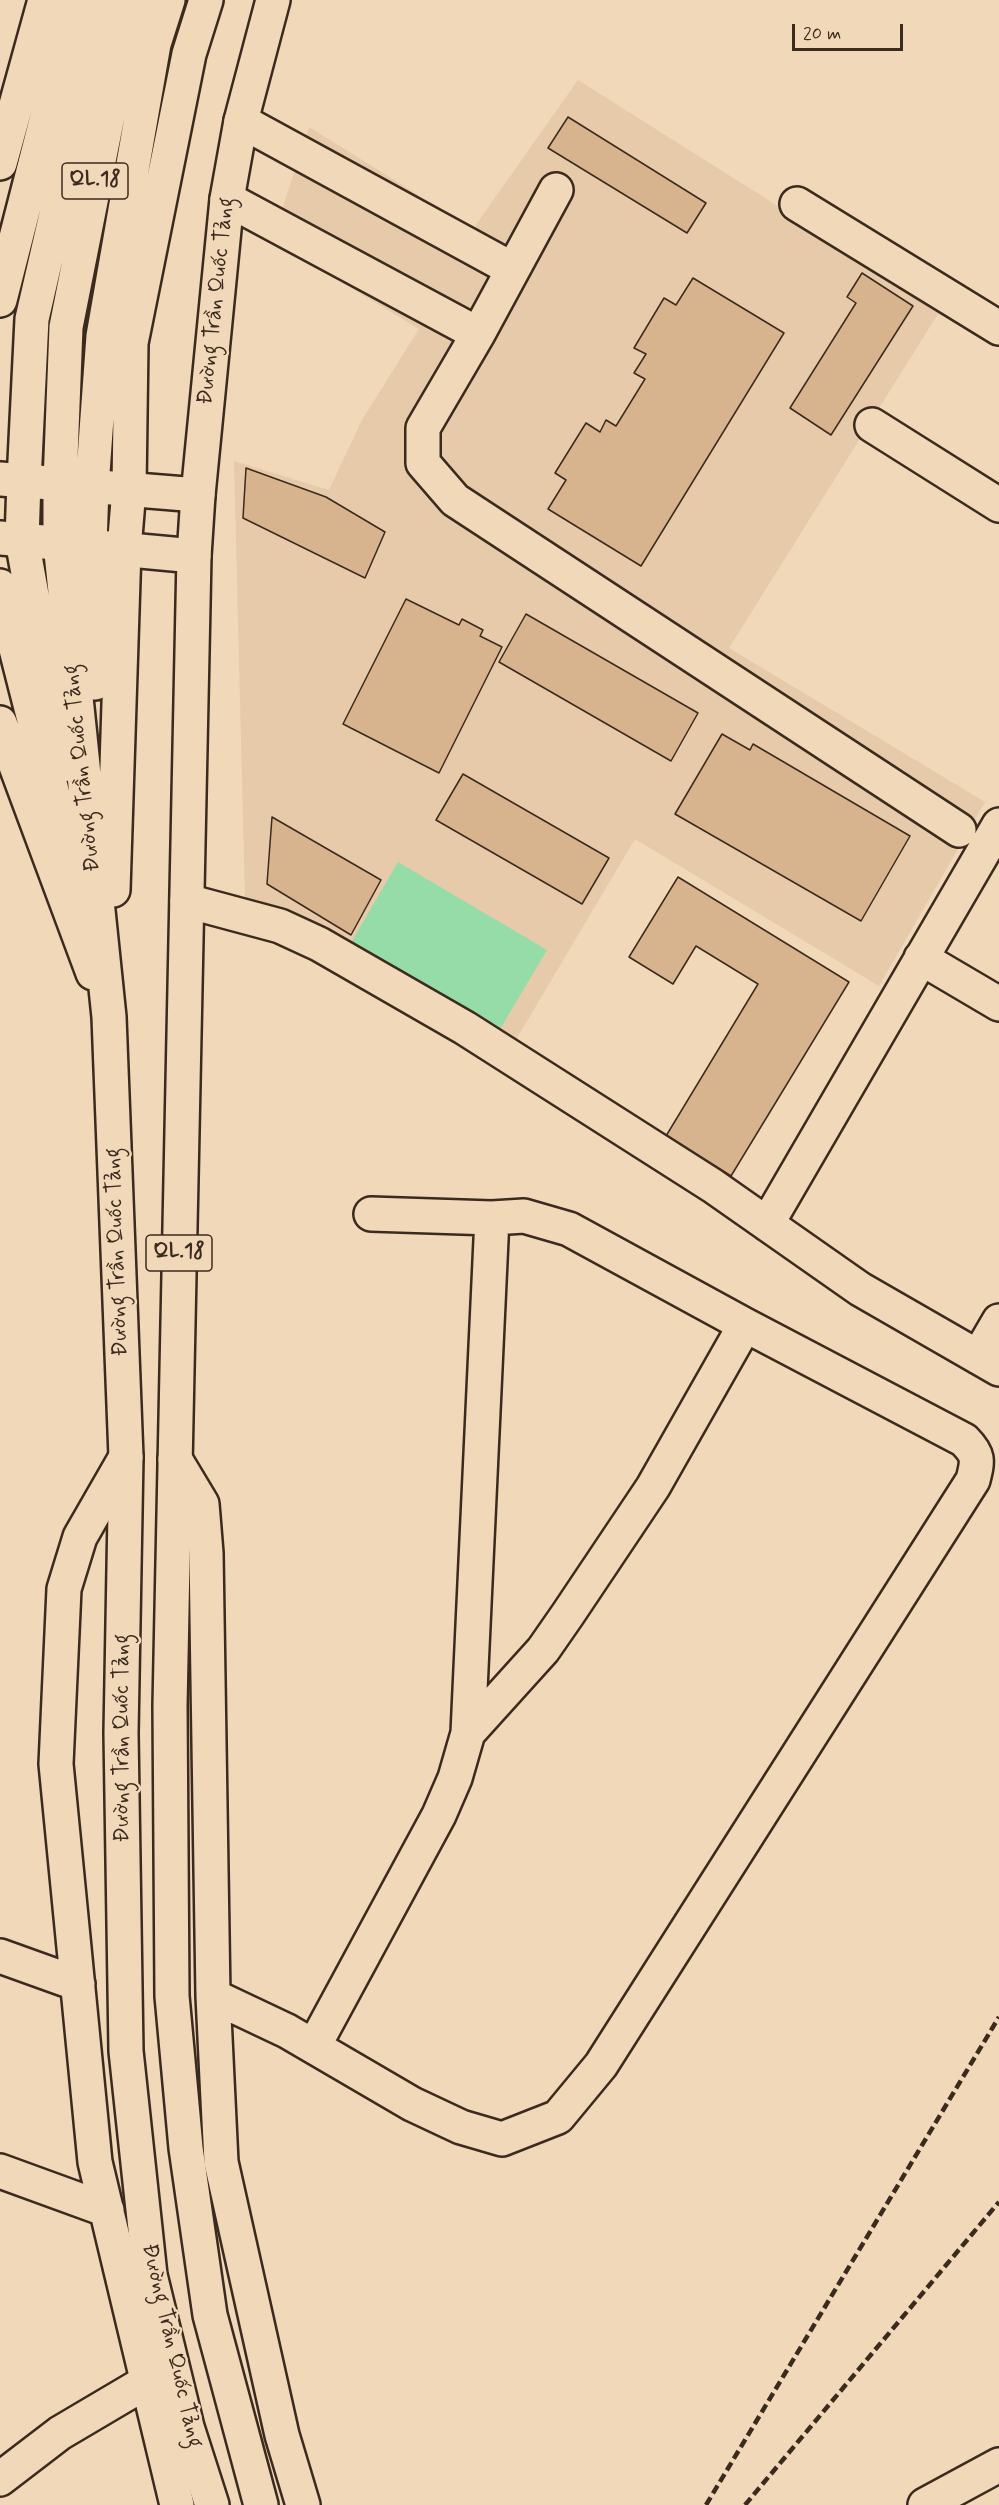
<!DOCTYPE html>
<html>
<head>
<meta charset="utf-8">
<style>
  body { margin:0 }
  #map { position:relative; width:999px; height:2505px; overflow:hidden; background:#f1d8b9; font-family:Mynerve,sans-serif }
  canvas { display:block }
  .scale { position:absolute; left:792px; top:24px; width:111px; height:27px; box-sizing:border-box; border:3px solid #3b2a1e; border-top:0; padding-left:8px; font-size:18px; line-height:21px; white-space:nowrap; color:#3b2a1e; -webkit-text-stroke:4px #f1d8b9; paint-order:stroke }
</style>
</head>
<body>
<div id="map">
<canvas width="999" height="2505"></canvas>
<div class="scale">20 m</div>
</div>
<script>
const ctx = document.querySelector('canvas').getContext('2d');
ctx.lineJoin = 'round';
function fill(path, color) {
  ctx.fillStyle = color;
  ctx.fill(path, 'evenodd');
}
function strokePath(path, color, width, dash) {
  ctx.strokeStyle = color;
  ctx.lineWidth = width;
  ctx.lineCap = dash ? 'butt' : 'round';
  ctx.setLineDash(dash || []);
  ctx.stroke(path);
}
function label(font, color, halo, rows, align = 'center') {
  ctx.font = font + ' Mynerve,sans-serif';
  ctx.lineWidth = 5;
  ctx.setLineDash([]);
  ctx.textBaseline = 'middle';
  ctx.strokeStyle = halo;
  ctx.fillStyle = color;
  for (const [text, x, y, turn = 0] of rows) {
    ctx.save();
    ctx.translate(x, y);
    ctx.rotate((+turn || 0) * Math.PI / 180);
    ctx.textAlign = isNaN(turn) ? turn : align;
    if (halo) ctx.strokeText(text, 0, 0);
    ctx.fillText(text, 0, 0);
    ctx.restore();
  }
}
const built = new Path2D(`
  M 578,80 L 941,309 L 729,648 L 985,802 L 879,986 L 635,839 L 511,1048 L 309,924 L 245,899 L 234,461 L 329,490 L 362,420 L 419,329 L 272,240 L 309,127 L 473,229 Z`);
const green = new Path2D(`
  M 398,862 L 547,950 L 500,1029 L 352,941 Z`);
const building = new Path2D(`
  M 568,117 L 706,203 L 687,233 L 548,148 Z
  M 862,273 L 913,306 L 831,435 L 790,408 L 856,303 L 847,297 Z
  M 693,278 L 784,333 L 641,566 L 548,509 L 566,480 L 555,473 L 586,423 L 600,432 L 606,420 L 616,426 L 645,379 L 634,373 L 646,354 L 634,348 L 664,298 L 676,305 Z
  M 246,468 L 326,497 L 385,532 L 365,578 L 243,518 Z
  M 406,599 L 459,625 L 462,619 L 483,630 L 480,636 L 502,647 L 439,773 L 343,724 Z
  M 526,614 L 698,713 L 671,761 L 499,662 Z
  M 722,734 L 750,750 L 753,744 L 910,836 L 861,921 L 675,814 Z
  M 463,774 L 609,858 L 582,904 L 436,820 Z
  M 272,817 L 381,880 L 351,935 L 267,884 Z
  M 678,877 L 849,982 L 731,1176 L 666,1136 L 758,984 L 696,946 L 673,984 L 629,957 Z`);
const minor = new Path2D(`
  M 241,121 L 512,269
  M 556,190 L 478,334 L 423,428 L 423,463 L 455,500 L 959,830
  M 227,199 L 478,334
  M 797,204 L 999,328
  M 872,425 L 999,505
  M 0,479 L 198,495
  M 0,538 L 194,556
  M 187,901 L 280,926 L 319,944 L 465,1028 L 713,1186 L 860,1289 L 999,1369
  M 921,958 L 999,1004
  M 767,1224 L 999,825
  M 978,1357 L 999,1321
  M 126,1457 L 80,1537 L 64,1589 L 56,1764 L 95,2162 L 177,2505
  M 175,1459 L 202,1504 L 206,1553 L 213,1996 L 221,2162 L 282,2435 L 303,2505
  M 468,1733 L 543,1650 L 568,1614 L 653,1487 L 745,1325
  M 0,1956 L 78,1984
  M 213,1996 L 287,2031 L 412,2104 L 461,2127 L 502,2139 L 558,2117 L 601,2065 L 973,1480 C 978,1460 979,1455 964,1440 L 745,1325 L 569,1229 L 524,1216 L 492,1218 L 371,1214
  M 314,2046 L 439,1815 L 455,1778 L 468,1733 L 492,1218
  M 0,2171 L 107,2210
  M 0,2479 L 60,2433 L 148,2381
  M 925,2505 L 999,2465`);
const highway = new Path2D(`
  M 135,0 L 124,35 L 66,327 L 60,483 L 60,543 L 109,1017 L 126,1457 L 121,1733 L 126,2051 L 150,2275 L 187,2427 L 212,2505
  M 0,163 L 45,0
  M 0,300 L 77,0
  M 0,586 L 81,905
  M 95,683 L 90,546 L 92,486 L 103,336 L 154,44 L 168,0
  M 0,723 L 93,973
  M 63,765 L 22,540 L 24,481 L 32,319 L 99,28 L 108,0
  M 113,890 L 124,549 L 129,489 L 131,343 L 189,54 L 206,0
  M 261,2505 L 210,2315 L 186,2148 L 172,1996 L 170,1705 L 194,556 L 198,495 L 227,199 L 241,121 L 273,0`);
const rail = new Path2D(`
  M 706,2505 L 999,2017
  M 745,2505 L 999,2202`);
const shields = [
  [95,181,66],
  [179,1253,66]
];
const shieldNames = [
  ["QL.18",95,181],
  ["QL.18",179,1253]
];
const streetNames = [
  ["Đường Trần Quốc Tảng",217,301,-84],
  ["Đường Trần Quốc Tảng",83,768,-96],
  ["Đường Trần Quốc Tảng",118,1252,-92],
  ["Đường Trần Quốc Tảng",123,1738,-90],
  ["Đường Trần Quốc Tảng",171,2346,77]
];
fill(built, '#e6caa9');
fill(green, '#96dca9');
fill(building, '#d7b38e');
strokePath(building, '#3b2a1e', 1.5);
strokePath(minor, '#3b2a1e', 38);
strokePath(highway, '#3b2a1e', 38);
strokePath(minor, '#f1d8b9', 33);
strokePath(highway, '#f1d8b9', 33);
strokePath(rail, '#3b2a1e', 4.5, [9, 4.5]);
for (const [x, y, w] of shields) {
  const box = new Path2D();
  box.roundRect(x - w / 2, y - 18, w, 36, 4.5);
  ctx.fillStyle = '#f1d8b9';
  ctx.fill(box);
  strokePath(box, '#3b2a1e', 1.5);
}
label('bold 21px', '#3b2a1e', null, shieldNames);
label('22px', '#3b2a1e', '#f1d8b9', streetNames);
</script>
</body>
</html>
